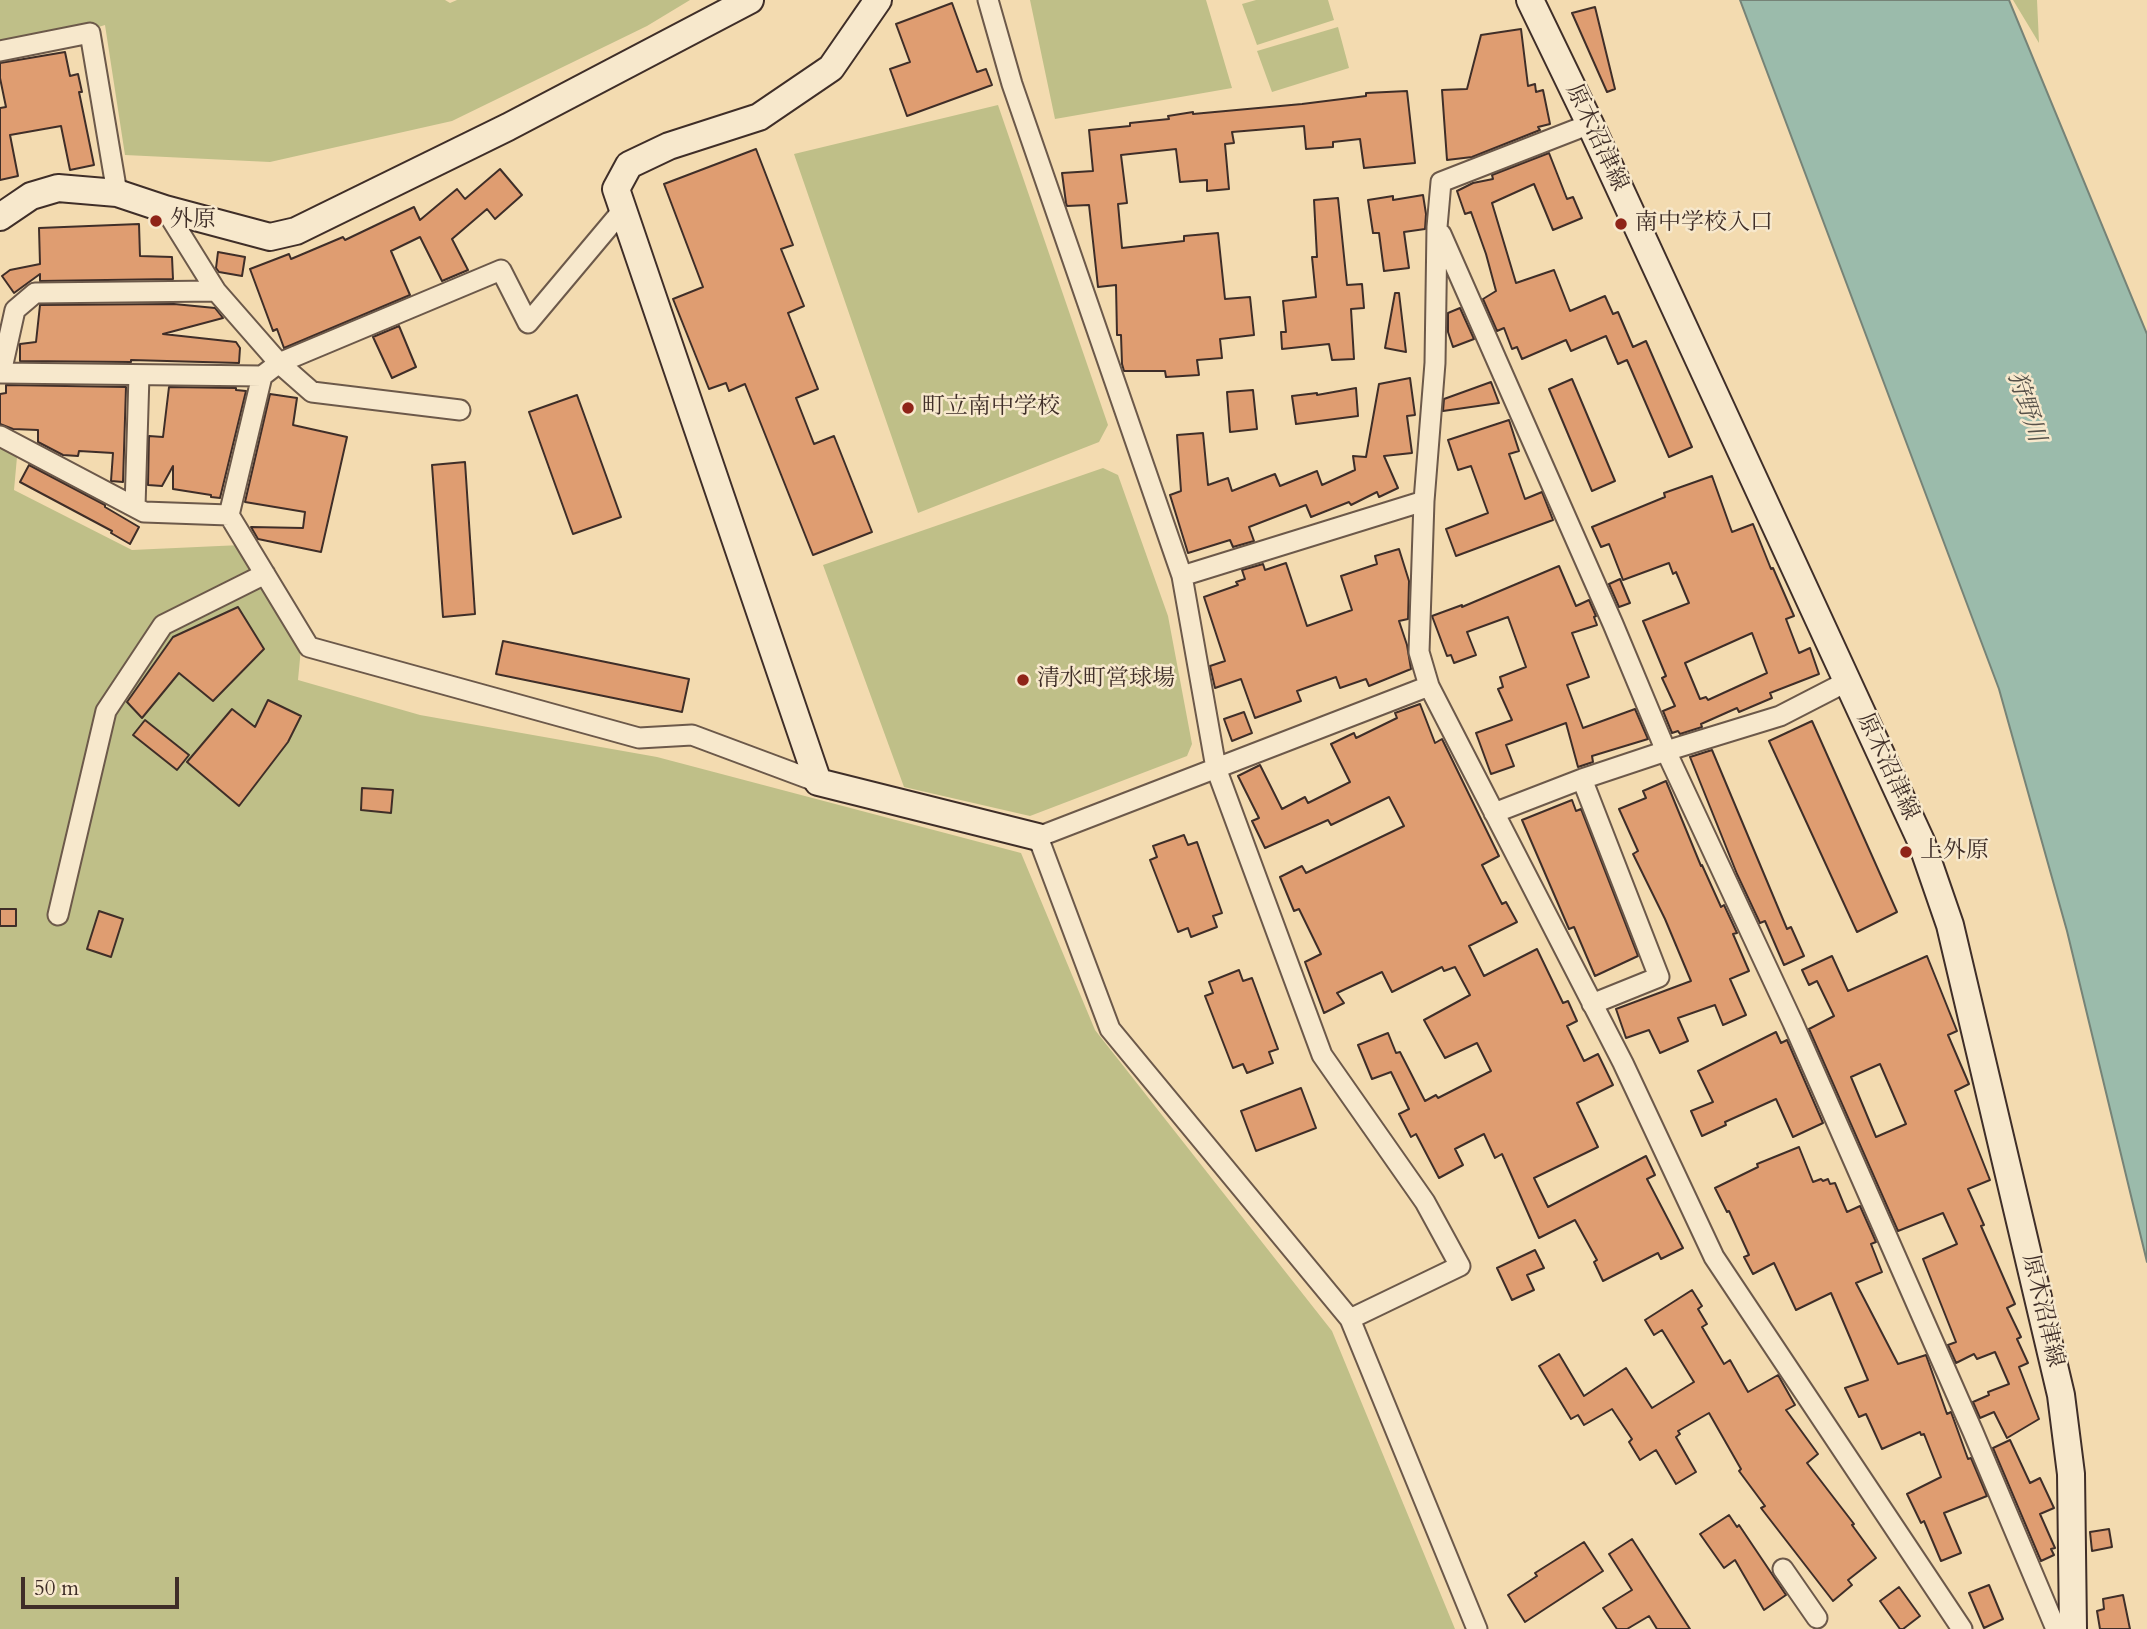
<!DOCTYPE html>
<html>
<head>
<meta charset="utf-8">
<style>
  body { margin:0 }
  #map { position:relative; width:2147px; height:1629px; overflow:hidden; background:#f3dbb0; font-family:Cardo,serif }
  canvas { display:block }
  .scale { position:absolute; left:21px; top:1577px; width:158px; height:32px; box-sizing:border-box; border:4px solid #3f2e28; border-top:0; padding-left:9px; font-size:21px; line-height:24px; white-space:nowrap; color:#3f2e28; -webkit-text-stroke:5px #f7e8cc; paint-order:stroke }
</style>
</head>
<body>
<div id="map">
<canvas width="2147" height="1629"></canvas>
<div class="scale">50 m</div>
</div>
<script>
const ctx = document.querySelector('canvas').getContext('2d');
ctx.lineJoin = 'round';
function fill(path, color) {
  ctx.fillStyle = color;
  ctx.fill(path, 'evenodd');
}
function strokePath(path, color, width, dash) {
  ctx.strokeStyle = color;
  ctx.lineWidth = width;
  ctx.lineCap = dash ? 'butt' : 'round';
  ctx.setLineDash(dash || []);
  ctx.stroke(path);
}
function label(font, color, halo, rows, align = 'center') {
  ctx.font = font + ' Cardo,"Noto Serif JP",serif';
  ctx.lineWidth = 5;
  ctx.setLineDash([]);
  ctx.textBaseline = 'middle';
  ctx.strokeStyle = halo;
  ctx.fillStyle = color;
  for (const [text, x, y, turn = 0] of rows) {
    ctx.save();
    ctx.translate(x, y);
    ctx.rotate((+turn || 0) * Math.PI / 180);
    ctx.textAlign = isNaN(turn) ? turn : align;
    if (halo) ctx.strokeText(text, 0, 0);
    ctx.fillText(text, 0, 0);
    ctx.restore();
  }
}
const green = new Path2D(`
  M 0,0 L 445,0 L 450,3 L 457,0 L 690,0 L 647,26 L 452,121 L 270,162 L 125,155 L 105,25 L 52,41 L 0,51 Z
  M 1030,0 L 1206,0 L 1232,88 L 1055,119 Z
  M 1256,0 L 1328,0 L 1334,20 L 1257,45 L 1242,4 Z
  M 2013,0 L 2037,0 L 2039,43 Z
  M 1338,27 L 1349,68 L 1272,92 L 1257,51 Z
  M 998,105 L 1108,425 L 1099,442 L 918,513 L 794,154 Z
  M 0,440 L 17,457 L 14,490 L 132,550 L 241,545 L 301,648 L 298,680 L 420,715 L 657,757 L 1021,853 L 1095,1030 L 1332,1331 L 1455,1629 L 0,1629 Z
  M 1103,468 L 1118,475 L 1168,616 L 1192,744 L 1187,756 L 1030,816 L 904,787 L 823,565 Z`);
const water = new Path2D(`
  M 1740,0 L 2009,0 L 2147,334 L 2147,1262 L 2067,931 L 1999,689 Z`);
const building = new Path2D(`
  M 952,3 L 977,72 L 986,69 L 992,85 L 907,116 L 890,69 L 910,62 L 896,24 Z
  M 1595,7 L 1615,89 L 1607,92 L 1572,13 Z
  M 1521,29 L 1528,86 L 1535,84 L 1536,92 L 1543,90 L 1550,124 L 1538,127 L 1540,130 L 1472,157 L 1447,160 L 1442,90 L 1467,89 L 1481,35 Z
  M 65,52 L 70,76 L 78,74 L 82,92 L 79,92 L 94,165 L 70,170 L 61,126 L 10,135 L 18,176 L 0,180 L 0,108 L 6,107 L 0,78 L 0,63 Z
  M 1407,91 L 1415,163 L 1364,168 L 1360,139 L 1333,142 L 1333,147 L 1306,149 L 1304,126 L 1232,132 L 1234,143 L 1225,144 L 1229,189 L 1207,191 L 1207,180 L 1180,182 L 1176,149 L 1121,155 L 1127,203 L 1118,204 L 1122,248 L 1184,241 L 1184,236 L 1218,233 L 1225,299 L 1250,297 L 1254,335 L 1220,339 L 1222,358 L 1197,360 L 1199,375 L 1166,377 L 1165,371 L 1124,371 L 1122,364 L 1121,335 L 1117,335 L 1116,285 L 1098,287 L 1089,205 L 1067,206 L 1066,203 L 1062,173 L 1093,171 L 1089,130 L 1130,126 L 1130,123 L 1169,119 L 1168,116 L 1193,112 L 1193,114 L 1302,104 L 1366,96 L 1366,93 Z
  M 756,149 L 793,245 L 781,249 L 804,306 L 788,313 L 818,389 L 796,398 L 814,444 L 834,436 L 872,532 L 813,555 L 745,384 L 729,391 L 726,383 L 709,389 L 673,299 L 703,287 L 664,184 Z
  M 1549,153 L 1567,199 L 1573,197 L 1582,218 L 1553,230 L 1534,184 L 1492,203 L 1516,283 L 1554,270 L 1570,311 L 1605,296 L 1613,314 L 1618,312 L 1633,347 L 1646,341 L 1692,447 L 1669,457 L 1627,360 L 1618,364 L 1606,336 L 1571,351 L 1566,340 L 1522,359 L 1517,347 L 1512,349 L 1504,328 L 1497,331 L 1483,299 L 1496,291 L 1486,254 L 1471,212 L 1465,214 L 1457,191 L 1473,183 L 1493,179 L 1492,175 Z
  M 500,169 L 522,195 L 495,219 L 487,209 L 452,239 L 468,270 L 442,281 L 420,237 L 391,251 L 410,295 L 284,348 L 277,329 L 273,331 L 250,269 L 289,254 L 291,259 L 343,237 L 345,240 L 414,207 L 420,220 L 457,189 L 465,199 Z
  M 1423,195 L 1426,214 L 1425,229 L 1404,232 L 1409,268 L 1384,271 L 1379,233 L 1373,233 L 1368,200 L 1393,196 L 1393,200 Z
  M 1338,198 L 1347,285 L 1362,284 L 1364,308 L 1351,309 L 1354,359 L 1332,360 L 1329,344 L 1282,349 L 1281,332 L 1286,332 L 1283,301 L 1316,297 L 1312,257 L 1317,257 L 1314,200 Z
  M 139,224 L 140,256 L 172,257 L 173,279 L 40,281 L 40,274 L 14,293 L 2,276 L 10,270 L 40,264 L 39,228 Z
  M 218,252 L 245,257 L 242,276 L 219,272 L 216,268 Z
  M 1395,293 L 1399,293 L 1406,352 L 1385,348 Z
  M 174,304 L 215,308 L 223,318 L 163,334 L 236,342 L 240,348 L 239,363 L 131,360 L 131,362 L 20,361 L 20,344 L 36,342 L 40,305 Z
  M 1460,308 L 1474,339 L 1453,347 L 1448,332 L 1448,313 Z
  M 399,326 L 416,367 L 392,378 L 373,337 Z
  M 1410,378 L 1415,415 L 1407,416 L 1412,453 L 1384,456 L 1398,488 L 1379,497 L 1377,492 L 1351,505 L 1349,502 L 1311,517 L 1306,505 L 1249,527 L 1254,541 L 1233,547 L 1230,540 L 1188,553 L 1170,495 L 1181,491 L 1177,435 L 1203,433 L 1208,485 L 1228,478 L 1232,491 L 1275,474 L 1280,486 L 1317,471 L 1322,485 L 1355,470 L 1353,456 L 1366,457 L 1379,384 Z
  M 1572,379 L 1615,481 L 1592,491 L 1549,389 Z
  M 1491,382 L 1499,403 L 1443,411 L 1444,399 Z
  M 6,385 L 126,387 L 123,482 L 111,481 L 113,453 L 79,451 L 78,456 L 63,455 L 38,442 L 38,430 L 13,429 L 0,424 L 0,394 L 6,393 Z
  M 169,387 L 236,388 L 236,390 L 246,391 L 220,498 L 211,497 L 211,495 L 173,489 L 173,466 L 162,486 L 148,485 L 149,436 L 163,437 Z
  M 1356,388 L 1358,416 L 1296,424 L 1292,396 L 1317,393 L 1317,395 Z
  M 1253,390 L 1257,429 L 1230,432 L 1227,392 Z
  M 270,394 L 297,398 L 293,425 L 347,437 L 321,552 L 258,539 L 251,527 L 303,528 L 305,512 L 245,502 Z
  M 577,395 L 621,517 L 573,534 L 529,412 Z
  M 1509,420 L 1519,451 L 1509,454 L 1525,499 L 1542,492 L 1553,520 L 1456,556 L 1446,529 L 1488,513 L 1471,466 L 1458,470 L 1448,440 Z
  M 465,462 L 475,614 L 443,617 L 432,465 Z
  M 29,465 L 105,505 L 105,507 L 139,527 L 130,544 L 111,533 L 112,531 L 20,482 Z
  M 1712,476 L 1732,532 L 1753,524 L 1771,569 L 1773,568 L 1794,616 L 1786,619 L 1799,653 L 1810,648 L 1819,674 L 1770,693 L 1772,698 L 1739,712 L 1737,708 L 1701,724 L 1702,727 L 1680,734 L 1678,731 L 1672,733 L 1663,711 L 1675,706 L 1662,678 L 1666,676 L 1643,621 L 1689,603 L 1676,572 L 1673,574 L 1669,563 L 1623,580 L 1609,544 L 1601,547 L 1592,527 L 1665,497 L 1664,493 ZM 1752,633 L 1767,673 L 1708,700 L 1706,697 L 1700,699 L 1685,663 Z
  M 1399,549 L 1409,581 L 1408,619 L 1399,621 L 1407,645 L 1411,669 L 1369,686 L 1366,679 L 1340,688 L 1336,677 L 1297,691 L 1301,701 L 1255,718 L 1241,679 L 1215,688 L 1210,666 L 1225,661 L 1204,597 L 1238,585 L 1236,582 L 1245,579 L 1242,570 L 1263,564 L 1265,570 L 1286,563 L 1307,626 L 1352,610 L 1341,576 L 1377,564 L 1375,556 Z
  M 1559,566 L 1576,606 L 1589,600 L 1596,616 L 1594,617 L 1597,625 L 1572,633 L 1589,677 L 1567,685 L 1583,728 L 1635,709 L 1648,739 L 1592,756 L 1593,762 L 1578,767 L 1566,723 L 1506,745 L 1514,766 L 1491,774 L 1476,733 L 1512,720 L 1498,689 L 1503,687 L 1500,677 L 1526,667 L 1508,617 L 1467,632 L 1476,655 L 1454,663 L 1451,655 L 1447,656 L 1432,616 L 1462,605 L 1462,607 Z
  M 1620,579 L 1630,603 L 1619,607 L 1609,584 Z
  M 238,607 L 264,649 L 213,701 L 179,673 L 142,718 L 127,702 L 173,637 Z
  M 503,641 L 689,679 L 682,712 L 496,674 Z
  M 268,700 L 301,716 L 288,742 L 239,806 L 187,762 L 232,709 L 255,727 Z
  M 1420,704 L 1435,743 L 1442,739 L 1499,856 L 1482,865 L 1502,904 L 1506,902 L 1517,922 L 1469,946 L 1484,976 L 1537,949 L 1563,1003 L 1568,1001 L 1577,1021 L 1567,1026 L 1584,1061 L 1598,1054 L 1613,1085 L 1577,1103 L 1598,1147 L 1534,1178 L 1548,1207 L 1646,1156 L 1655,1175 L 1647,1179 L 1683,1248 L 1661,1259 L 1658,1253 L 1603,1281 L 1594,1262 L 1597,1260 L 1575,1220 L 1539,1238 L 1502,1154 L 1495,1158 L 1484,1134 L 1455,1149 L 1463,1165 L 1439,1178 L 1416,1134 L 1411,1137 L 1399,1114 L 1409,1109 L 1391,1072 L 1372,1079 L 1358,1045 L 1388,1033 L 1396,1053 L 1400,1052 L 1425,1101 L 1436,1095 L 1438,1098 L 1491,1071 L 1477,1043 L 1445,1058 L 1424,1020 L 1470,995 L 1455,967 L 1444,971 L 1442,967 L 1392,992 L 1382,972 L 1337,993 L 1344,1003 L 1324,1013 L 1305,962 L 1321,954 L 1299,909 L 1294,911 L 1280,877 L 1302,866 L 1306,873 L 1404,826 L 1389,797 L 1331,825 L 1328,820 L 1265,848 L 1252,821 L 1259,818 L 1238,776 L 1260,765 L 1282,809 L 1305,797 L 1308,803 L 1350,782 L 1331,744 L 1354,733 L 1356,738 L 1397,718 L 1395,713 Z
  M 1244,712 L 1252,733 L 1232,741 L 1224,719 Z
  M 145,720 L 189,755 L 177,770 L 133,735 Z
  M 1812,721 L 1897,912 L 1857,932 L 1769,741 Z
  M 1712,750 L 1787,929 L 1791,927 L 1804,956 L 1784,965 L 1765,921 L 1760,923 L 1737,874 L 1690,757 Z
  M 1666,781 L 1701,866 L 1702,865 L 1721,907 L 1724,905 L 1737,933 L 1733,934 L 1749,971 L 1730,979 L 1746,1015 L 1723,1025 L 1715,1005 L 1678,1018 L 1688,1041 L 1660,1053 L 1649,1030 L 1626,1038 L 1616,1009 L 1691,981 L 1665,919 L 1633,854 L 1638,851 L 1619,809 L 1646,798 L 1643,791 Z
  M 362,788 L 393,790 L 391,813 L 361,810 Z
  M 1572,800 L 1576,811 L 1581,809 L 1638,956 L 1595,976 L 1574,927 L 1569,929 L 1522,820 Z
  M 1184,835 L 1188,845 L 1197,842 L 1222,913 L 1213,916 L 1217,927 L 1191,937 L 1188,928 L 1178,932 L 1150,860 L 1157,857 L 1153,846 Z
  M 0,909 L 16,909 L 16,926 L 0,926 Z
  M 99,911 L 123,919 L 111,957 L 87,949 Z
  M 1832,956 L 1848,991 L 1927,956 L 1957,1031 L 1948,1035 L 1969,1084 L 1955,1091 L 1990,1180 L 1968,1189 L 1984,1225 L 1981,1226 L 2015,1304 L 2007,1308 L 2021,1337 L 2017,1339 L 2028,1363 L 2019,1367 L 2039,1419 L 2007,1438 L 1994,1412 L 1980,1418 L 1973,1402 L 1989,1395 L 1988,1392 L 2009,1384 L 1995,1352 L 1977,1359 L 1974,1354 L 1956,1363 L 1948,1345 L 1956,1342 L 1923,1259 L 1957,1244 L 1943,1213 L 1898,1231 L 1809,1029 L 1834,1016 L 1817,981 L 1809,985 L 1802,970 ZM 1880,1064 L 1906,1124 L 1876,1137 L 1851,1077 Z
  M 1239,970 L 1243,981 L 1252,978 L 1278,1049 L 1269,1052 L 1273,1063 L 1247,1073 L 1243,1064 L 1233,1068 L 1205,996 L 1213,993 L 1209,982 Z
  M 1776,1032 L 1781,1043 L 1787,1040 L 1823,1123 L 1793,1137 L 1776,1099 L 1725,1122 L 1726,1125 L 1702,1136 L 1691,1111 L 1713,1102 L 1698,1071 Z
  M 1301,1088 L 1316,1128 L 1256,1151 L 1241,1111 Z
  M 1799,1147 L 1813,1182 L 1821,1179 L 1823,1181 L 1828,1179 L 1830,1184 L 1835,1183 L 1847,1212 L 1860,1206 L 1876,1242 L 1871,1244 L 1882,1272 L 1856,1283 L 1898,1364 L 1926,1355 L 1947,1414 L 1951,1412 L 1968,1459 L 1971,1458 L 1987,1496 L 1944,1513 L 1961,1553 L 1941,1561 L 1924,1521 L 1921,1523 L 1907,1494 L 1941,1477 L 1924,1434 L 1921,1435 L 1920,1432 L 1882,1449 L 1866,1414 L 1859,1417 L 1845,1388 L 1868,1380 L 1831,1293 L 1796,1310 L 1774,1263 L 1753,1274 L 1744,1257 L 1749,1255 L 1729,1211 L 1727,1212 L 1715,1188 L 1758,1167 L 1757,1164 Z
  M 1535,1250 L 1544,1268 L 1527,1275 L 1534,1290 L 1512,1300 L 1497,1268 Z
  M 1692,1290 L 1702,1306 L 1698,1309 L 1707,1324 L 1702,1327 L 1724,1364 L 1730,1360 L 1748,1392 L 1778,1375 L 1795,1405 L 1786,1410 L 1818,1454 L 1807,1463 L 1854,1524 L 1852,1525 L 1876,1558 L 1848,1580 L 1852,1585 L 1833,1601 L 1761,1508 L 1765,1506 L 1739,1471 L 1741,1469 L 1709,1413 L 1678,1431 L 1680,1434 L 1676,1437 L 1696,1472 L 1676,1484 L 1656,1450 L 1640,1460 L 1629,1442 L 1632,1439 L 1612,1409 L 1584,1425 L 1578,1415 L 1571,1419 L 1539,1366 L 1559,1354 L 1584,1396 L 1626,1368 L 1652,1408 L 1694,1382 L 1662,1330 L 1654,1335 L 1645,1320 Z
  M 2010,1440 L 2030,1483 L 2040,1478 L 2054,1508 L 2040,1514 L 2055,1548 L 2051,1549 L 2054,1555 L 2041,1561 L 1993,1448 Z
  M 1729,1515 L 1737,1527 L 1739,1525 L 1786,1595 L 1764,1610 L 1735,1560 L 1724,1568 L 1700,1534 Z
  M 2109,1529 L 2112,1547 L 2092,1551 L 2090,1532 Z
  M 1632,1539 L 1690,1629 L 1657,1629 L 1649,1616 L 1627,1629 L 1617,1629 L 1603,1608 L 1632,1590 L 1609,1554 Z
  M 1584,1542 L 1603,1571 L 1525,1622 L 1508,1595 L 1537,1576 L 1535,1573 Z
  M 1989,1585 L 2003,1619 L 1984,1628 L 1969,1593 Z
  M 1899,1587 L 1920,1616 L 1903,1629 L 1900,1629 L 1880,1601 Z
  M 2123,1595 L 2130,1629 L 2100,1629 L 2097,1611 L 2104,1609 L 2103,1599 Z`);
const street = new Path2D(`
  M 988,0 L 1012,84 L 1182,576 L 1216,768 L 1322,1055 L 1425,1202 L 1460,1266 L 1350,1319
  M 0,51 L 90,33 L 117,193
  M 1590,124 L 1441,182 L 1437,227 L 1435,363 L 1424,501 L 1419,652 L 1429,686 L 1623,1063 L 1714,1257 L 1962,1629
  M 165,209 L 216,291 L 279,363 L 501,270 L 528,323 L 622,211
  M 1441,234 L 1613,624 L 1666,751 L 1793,1023 L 1973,1432 L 2056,1629
  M 0,373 L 262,376 L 279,363 L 312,392 L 460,410
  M 1,373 L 15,310 L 35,293 L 216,291
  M 0,436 L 144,512 L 229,515 L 309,647 L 639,738 L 692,735 L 818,782
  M 135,507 L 139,375
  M 229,515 L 262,376
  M 1182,576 L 1424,501
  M 1429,686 L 1038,837 L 1110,1029 L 1350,1319 L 1477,1629
  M 1582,779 L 1659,977 L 1592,1004
  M 1494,813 L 1582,779 L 1666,751 L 1780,716 L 1848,681
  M 58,915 L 106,711 L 163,625 L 265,574
  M 1783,1569 L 1817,1618`);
const secondary = new Path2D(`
  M 878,0 L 831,68 L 759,117 L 669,146 L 629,165 L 616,189 L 818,782 L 1038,837
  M 1530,0 L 1590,124 L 1921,841 L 1950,925 L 2061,1395 L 2071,1474 L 2073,1629
  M 0,217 L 31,196 L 58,188 L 117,193 L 165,209 L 270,237 L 296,231 L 508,127 L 750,0`);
const markers = [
  [156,221,7,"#8f2418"],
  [1621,224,7,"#8f2418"],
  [908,408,7,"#8f2418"],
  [1023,680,7,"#8f2418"],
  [1906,852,7,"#8f2418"]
];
const streetNames = [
  ["原木沼津線",1596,138,65],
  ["原木沼津線",1887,767,65],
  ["原木沼津線",2042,1311,77]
];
const poiNames = [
  ["外原",170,221],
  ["南中学校入口",1635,224],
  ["町立南中学校",922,408],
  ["清水町営球場",1037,680],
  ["上外原",1920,852]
];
const waterNames = [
  ["狩野川",2025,407,72]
];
fill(green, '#bfbf88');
fill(water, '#9bbbab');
strokePath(water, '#768377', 2);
fill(building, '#df9d71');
strokePath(building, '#3f2e28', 2);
strokePath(street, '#6c594a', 23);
strokePath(secondary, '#3f2e28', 30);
strokePath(street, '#f7e8cc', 19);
strokePath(secondary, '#f7e8cc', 26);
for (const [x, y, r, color] of markers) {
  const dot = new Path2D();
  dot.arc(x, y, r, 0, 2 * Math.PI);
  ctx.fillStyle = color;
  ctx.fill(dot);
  strokePath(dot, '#f7e8cc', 2.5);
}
label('23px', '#3f2e28', '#f7e8cc', streetNames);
label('23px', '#3f2e28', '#f7e8cc', poiNames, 'left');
label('italic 24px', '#565149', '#f7e8cc', waterNames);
</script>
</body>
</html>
